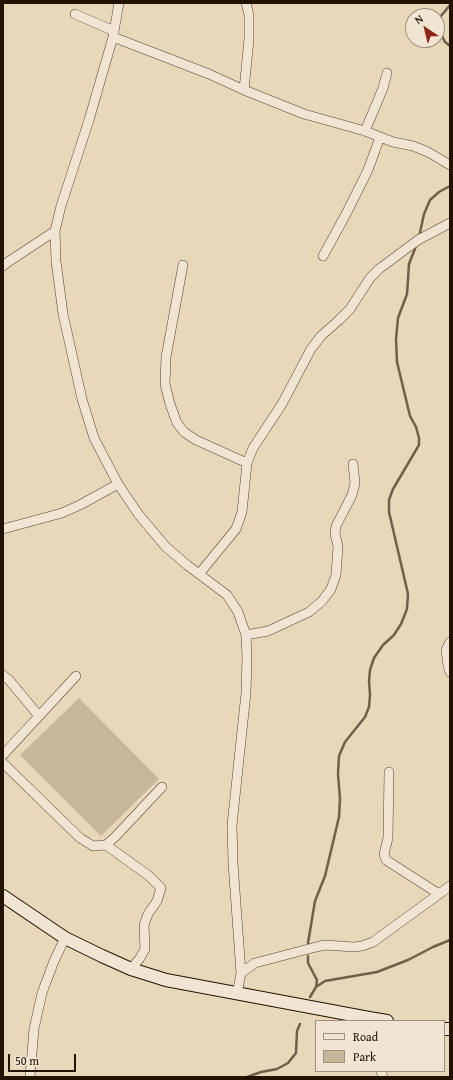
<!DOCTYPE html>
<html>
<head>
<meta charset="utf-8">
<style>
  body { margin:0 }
  #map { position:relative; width:453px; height:1080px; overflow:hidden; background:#e8d7b9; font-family:"Gentium Book Plus",serif }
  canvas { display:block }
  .frame { position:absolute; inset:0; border:4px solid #241200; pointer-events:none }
  .legend { position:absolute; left:315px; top:1020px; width:130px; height:52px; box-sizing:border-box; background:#f0e5d2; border:1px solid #9e917e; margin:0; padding:5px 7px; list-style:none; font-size:12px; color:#241200 }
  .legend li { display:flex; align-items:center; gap:8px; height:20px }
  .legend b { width:20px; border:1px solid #9e917e }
  .north { position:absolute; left:405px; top:8px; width:40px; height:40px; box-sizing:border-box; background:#f0e5d2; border:1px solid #9e917e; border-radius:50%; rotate:325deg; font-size:11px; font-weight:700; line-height:16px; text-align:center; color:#241200 }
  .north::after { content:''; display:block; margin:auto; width:14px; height:18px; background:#8f2418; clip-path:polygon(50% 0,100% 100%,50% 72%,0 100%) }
  .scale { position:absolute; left:8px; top:1054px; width:68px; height:18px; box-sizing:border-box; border:2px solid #241200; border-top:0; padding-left:5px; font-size:12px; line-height:14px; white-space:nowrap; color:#241200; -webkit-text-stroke:3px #f0e5d2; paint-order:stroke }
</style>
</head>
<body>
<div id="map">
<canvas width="453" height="1080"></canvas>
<div class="frame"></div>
<ul class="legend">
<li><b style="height:5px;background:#f0e5d2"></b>Road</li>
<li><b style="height:11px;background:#c7b69a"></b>Park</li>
</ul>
<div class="north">N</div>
<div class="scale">50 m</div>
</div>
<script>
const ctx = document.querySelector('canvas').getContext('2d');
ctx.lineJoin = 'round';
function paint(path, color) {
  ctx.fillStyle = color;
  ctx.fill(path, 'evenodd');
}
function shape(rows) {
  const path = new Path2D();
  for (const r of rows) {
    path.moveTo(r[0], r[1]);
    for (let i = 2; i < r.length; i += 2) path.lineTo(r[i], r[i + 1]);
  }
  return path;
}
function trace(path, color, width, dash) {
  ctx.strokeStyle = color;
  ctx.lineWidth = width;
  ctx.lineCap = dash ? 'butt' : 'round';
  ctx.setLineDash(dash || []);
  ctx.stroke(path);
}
paint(shape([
  [79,698,159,779,101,836,20,755]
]), '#c7b69a');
trace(shape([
  [450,5,441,16,439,30,445,42,450,46],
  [419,237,424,214,430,200,439,192,450,186],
  [308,943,315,901,325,876,339,817,340,799,338,774,339,756,345,742,365,717,369,707,370,695,369,681,370,670,374,658,383,645,394,635,401,624,407,609,408,594,389,512,389,500,393,489,419,445,419,438,416,427,410,416,397,362,396,339,398,318,407,294,409,264,416,246],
  [308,956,308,963,317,980,316,987],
  [310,997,316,987,325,981,377,972,408,960,433,947,450,940],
  [247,1077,261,1072,277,1069,288,1063,296,1053,297,1031,300,1024]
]), '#716049', 2.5);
const street = shape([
  [119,3,113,37,89,120,61,206,55,231,56,261,63,314,82,399,94,438,118,484,139,515,166,547,187,565,227,595,238,612,246,635,247,657,246,693,232,825,233,863,241,973],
  [75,14,114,31],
  [113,37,209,74,244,90,304,114,365,131,393,142,413,146,428,152,450,165],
  [244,90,249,39,249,15,246,3],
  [365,131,383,88,387,73],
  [323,256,346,214,368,170,380,137],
  [183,265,166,357,165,384,170,404,177,423,184,432,196,440,247,463],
  [3,266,8,262,55,231],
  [3,529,62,513,80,505,118,484],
  [199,574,236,529,242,512,247,463,253,448,282,404,311,349,321,336,339,320,350,309,370,278,379,269,418,240,450,223],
  [246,635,268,631,309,612,322,601,331,589,336,575,338,546,335,534,336,526,352,495,355,483,353,464],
  [450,642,446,650,448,666,450,672],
  [3,675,9,680,39,716],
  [3,755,76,676],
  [3,763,80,838,93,846,106,845,115,837,162,787],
  [389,772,388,838,384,854,386,860,439,894],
  [106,845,149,876,161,888,157,901,148,914,144,925,145,949,140,958,131,969],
  [237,994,241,973,255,963,316,947,325,945,354,947,362,946,373,942,450,886],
  [381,1071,383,1077],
  [30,1077,34,1029,42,993,54,961,65,938]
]);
const secondary = shape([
  [3,896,65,938,102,956,131,969,166,980,369,1018,387,1021],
  [444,1029,450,1029]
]);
trace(street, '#55432e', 10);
trace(secondary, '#241200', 14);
trace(street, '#f0e5d2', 9);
trace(secondary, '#f0e5d2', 12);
</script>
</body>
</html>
